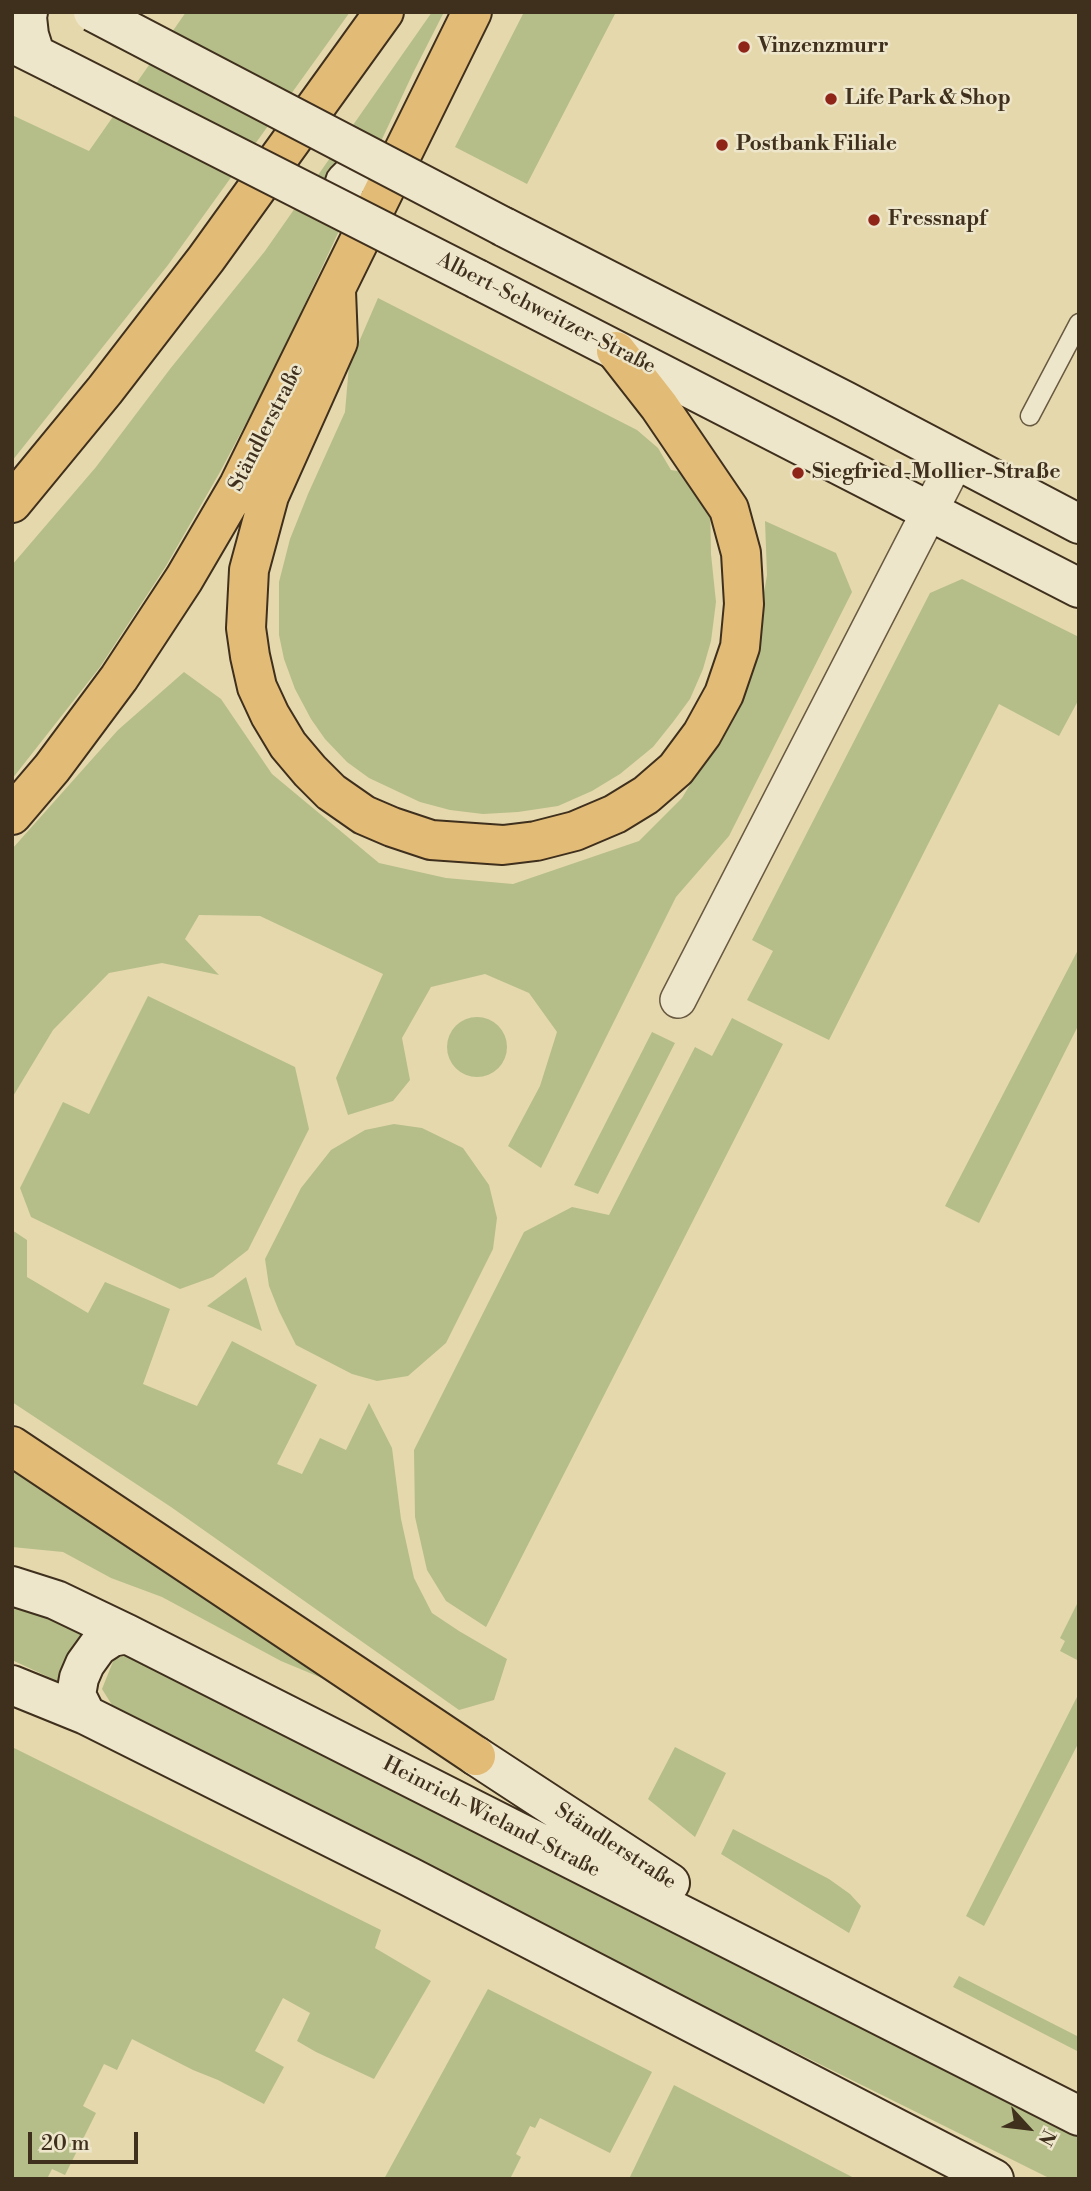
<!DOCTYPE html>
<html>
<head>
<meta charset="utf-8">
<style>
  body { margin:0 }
  #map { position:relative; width:1091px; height:2191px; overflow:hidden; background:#e5d8ad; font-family:"Libre Bodoni",serif }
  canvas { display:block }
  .frame { position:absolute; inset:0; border:14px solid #3f2f1d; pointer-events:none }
  .north { position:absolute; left:993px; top:2093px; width:70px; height:70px; -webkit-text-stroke:5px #eee6ca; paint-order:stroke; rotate:117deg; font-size:19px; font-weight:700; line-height:28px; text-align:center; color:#3f2f1d }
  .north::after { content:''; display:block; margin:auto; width:24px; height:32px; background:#3f2f1d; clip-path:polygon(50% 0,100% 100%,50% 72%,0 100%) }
  .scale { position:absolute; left:28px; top:2132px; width:110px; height:32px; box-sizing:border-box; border:4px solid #3f2f1d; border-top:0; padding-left:9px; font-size:21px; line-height:24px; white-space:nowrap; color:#3f2f1d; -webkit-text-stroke:5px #eee6ca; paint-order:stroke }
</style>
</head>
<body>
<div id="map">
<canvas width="1091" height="2191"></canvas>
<div class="frame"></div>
<div class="north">N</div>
<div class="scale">20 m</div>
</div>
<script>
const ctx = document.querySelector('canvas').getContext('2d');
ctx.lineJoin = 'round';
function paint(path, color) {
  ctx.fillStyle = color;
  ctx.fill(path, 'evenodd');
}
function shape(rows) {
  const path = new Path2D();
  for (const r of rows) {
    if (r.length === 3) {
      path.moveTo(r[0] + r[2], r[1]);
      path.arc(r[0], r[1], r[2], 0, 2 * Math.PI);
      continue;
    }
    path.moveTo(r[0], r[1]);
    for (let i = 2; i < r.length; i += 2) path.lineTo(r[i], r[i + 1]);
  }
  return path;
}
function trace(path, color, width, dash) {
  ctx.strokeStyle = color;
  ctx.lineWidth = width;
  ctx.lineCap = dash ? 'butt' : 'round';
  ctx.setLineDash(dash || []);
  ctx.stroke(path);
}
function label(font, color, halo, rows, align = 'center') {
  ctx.font = font + ' "Libre Bodoni",serif';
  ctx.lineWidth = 5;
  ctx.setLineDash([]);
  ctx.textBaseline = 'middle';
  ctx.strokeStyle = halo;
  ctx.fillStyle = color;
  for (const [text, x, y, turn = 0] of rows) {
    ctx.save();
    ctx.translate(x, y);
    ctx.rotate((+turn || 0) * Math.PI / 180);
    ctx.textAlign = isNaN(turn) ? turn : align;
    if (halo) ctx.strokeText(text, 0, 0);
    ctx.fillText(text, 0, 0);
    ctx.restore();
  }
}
paint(shape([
  [186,12,350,12,168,265,12,461,12,115,89,151],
  [432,12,444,12,413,73,272,374,220,472,166,566,100,667,12,779,12,565,96,467,170,369,265,251],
  [524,12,616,12,527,184,455,147],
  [378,298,637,430,658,448,671,470,695,474,710,500,711,554,716,602,711,641,703,669,690,699,673,722,653,747,620,774,592,791,558,806,518,812,483,814,450,810,420,802,369,778,347,762,325,739,311,719,295,689,284,659,279,635,279,582,290,539,308,494,345,412,349,365],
  [765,521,836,553,852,592,729,836,676,897,541,1168,508,1146,540,1086,557,1032,529,993,485,974,431,987,402,1038,410,1080,393,1101,348,1115,336,1078,383,974,260,916,199,915,185,939,219,975,162,963,109,973,53,1030,12,1098,12,849,118,730,184,672,221,699,272,774,379,863,446,878,513,884,639,841,682,798,721,732,751,669,767,575],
  [962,579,1079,637,1079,699,1059,736,999,704,829,1040,747,1000,773,951,752,940,930,593],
  [1079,948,1079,1024,979,1223,945,1206],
  [148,996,295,1067,309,1129,248,1250,213,1277,180,1289,31,1217,20,1188,63,1102,89,1114],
  [477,1047,30],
  [732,1018,783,1044,486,1627,446,1601,427,1570,415,1517,414,1450,524,1232,572,1207,609,1215,695,1047,712,1056],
  [652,1032,675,1043,598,1194,574,1185],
  [394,1124,422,1128,463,1148,489,1185,497,1218,493,1249,446,1343,408,1376,377,1381,352,1374,296,1345,279,1311,269,1286,265,1259,301,1188,331,1150,365,1130],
  [12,1230,27,1240,27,1277,88,1313,105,1282,170,1309,143,1384,197,1406,232,1341,317,1385,277,1464,302,1474,320,1438,346,1450,369,1403,392,1448,401,1519,414,1578,432,1613,459,1631,507,1659,494,1700,459,1710,171,1507,12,1402],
  [246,1277,262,1331,207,1306],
  [12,1461,353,1691,281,1661,162,1597,111,1578,63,1552,12,1547],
  [12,1599,86,1632,59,1682,12,1660],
  [1079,1600,1079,1661,1060,1651,1065,1641,1060,1638],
  [134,1653,1079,2133,1079,2179,1051,2179,435,1873,112,1705,102,1689,114,1659],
  [1079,1693,1079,1742,984,1926,966,1916],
  [12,1747,381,1930,375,1948,431,1981,374,2079,316,2052,297,2041,310,2013,283,1998,255,2051,284,2067,264,2104,218,2080,193,2070,132,2039,117,2070,104,2064,83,2106,96,2113,65,2175,52,2169,47,2179,12,2179],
  [675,1747,726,1773,695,1837,648,1799],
  [733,1829,829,1879,850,1894,861,1906,849,1933,721,1854],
  [959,1976,1079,2037,1079,2052,953,1987],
  [488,1989,652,2072,610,2153,540,2118,535,2128,530,2126,516,2154,521,2157,510,2179,505,2177,503,2179,384,2179],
  [674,2085,856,2179,629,2179]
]), '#b5be89');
const service = shape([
  [1030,416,1079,323]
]);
const minor = shape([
  [678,1000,956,460]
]);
const secondary = shape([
  [28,12,27,17,29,35,35,54],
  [12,43,62,68],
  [347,212,341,199,345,182,355,172,379,162],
  [504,227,845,401,1079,524],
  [477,279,1079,588],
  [12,1586,56,1600,127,1634,1079,2116],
  [12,1685,86,1715,410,1877,994,2179],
  [86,1715,76,1695,79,1678,85,1664,98,1646,112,1637,127,1634],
  [476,1756,670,1883]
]);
const trunk = shape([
  [336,291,338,342,269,496,249,570,246,628,250,656,257,687,270,715,288,745,310,771,331,792,364,815,392,827,431,840,503,845,536,841,575,831,615,814,646,795,676,769,702,734,724,694,740,647,744,604,741,553,729,509,659,406,616,351],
  [12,503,105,390,206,259,384,12],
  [12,815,52,768,119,678,184,579,239,485,472,12],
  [12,1446,476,1756]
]);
trace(service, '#685941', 21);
trace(minor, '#685941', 38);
trace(secondary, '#3f2f1d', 42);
trace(trunk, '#3f2f1d', 42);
trace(service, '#eee6ca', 18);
trace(minor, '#eee6ca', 35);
trace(secondary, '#eee6ca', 38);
trace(trunk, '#e2bc76', 38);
const secondaryBridge = shape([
  [93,12,504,227],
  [62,68,477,279]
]);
trace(secondaryBridge, '#3f2f1d', 42, []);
trace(secondaryBridge, '#eee6ca', 38);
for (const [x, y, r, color] of [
  [744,47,7,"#8f2418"],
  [831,99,7,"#8f2418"],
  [722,145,7,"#8f2418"],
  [874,220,7,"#8f2418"],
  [798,473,7,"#8f2418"]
]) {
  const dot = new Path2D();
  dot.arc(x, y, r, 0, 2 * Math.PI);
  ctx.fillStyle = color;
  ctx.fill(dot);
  trace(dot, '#eee6ca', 2.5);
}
label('bold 21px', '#3f2f1d', '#eee6ca', [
  ["Vinzenzmurr",758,47],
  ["Life Park & Shop",845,99],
  ["Postbank Filiale",736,145],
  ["Fressnapf",888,220],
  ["Siegfried-Mollier-Straße",812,473]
], 'left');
label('21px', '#3f2f1d', '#eee6ca', [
  ["Albert-Schweitzer-Straße",546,314,27],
  ["Ständlerstraße",267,428,-63],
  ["Heinrich-Wieland-Straße",491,1818,27],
  ["Ständlerstraße",615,1847,33]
]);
</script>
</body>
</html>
